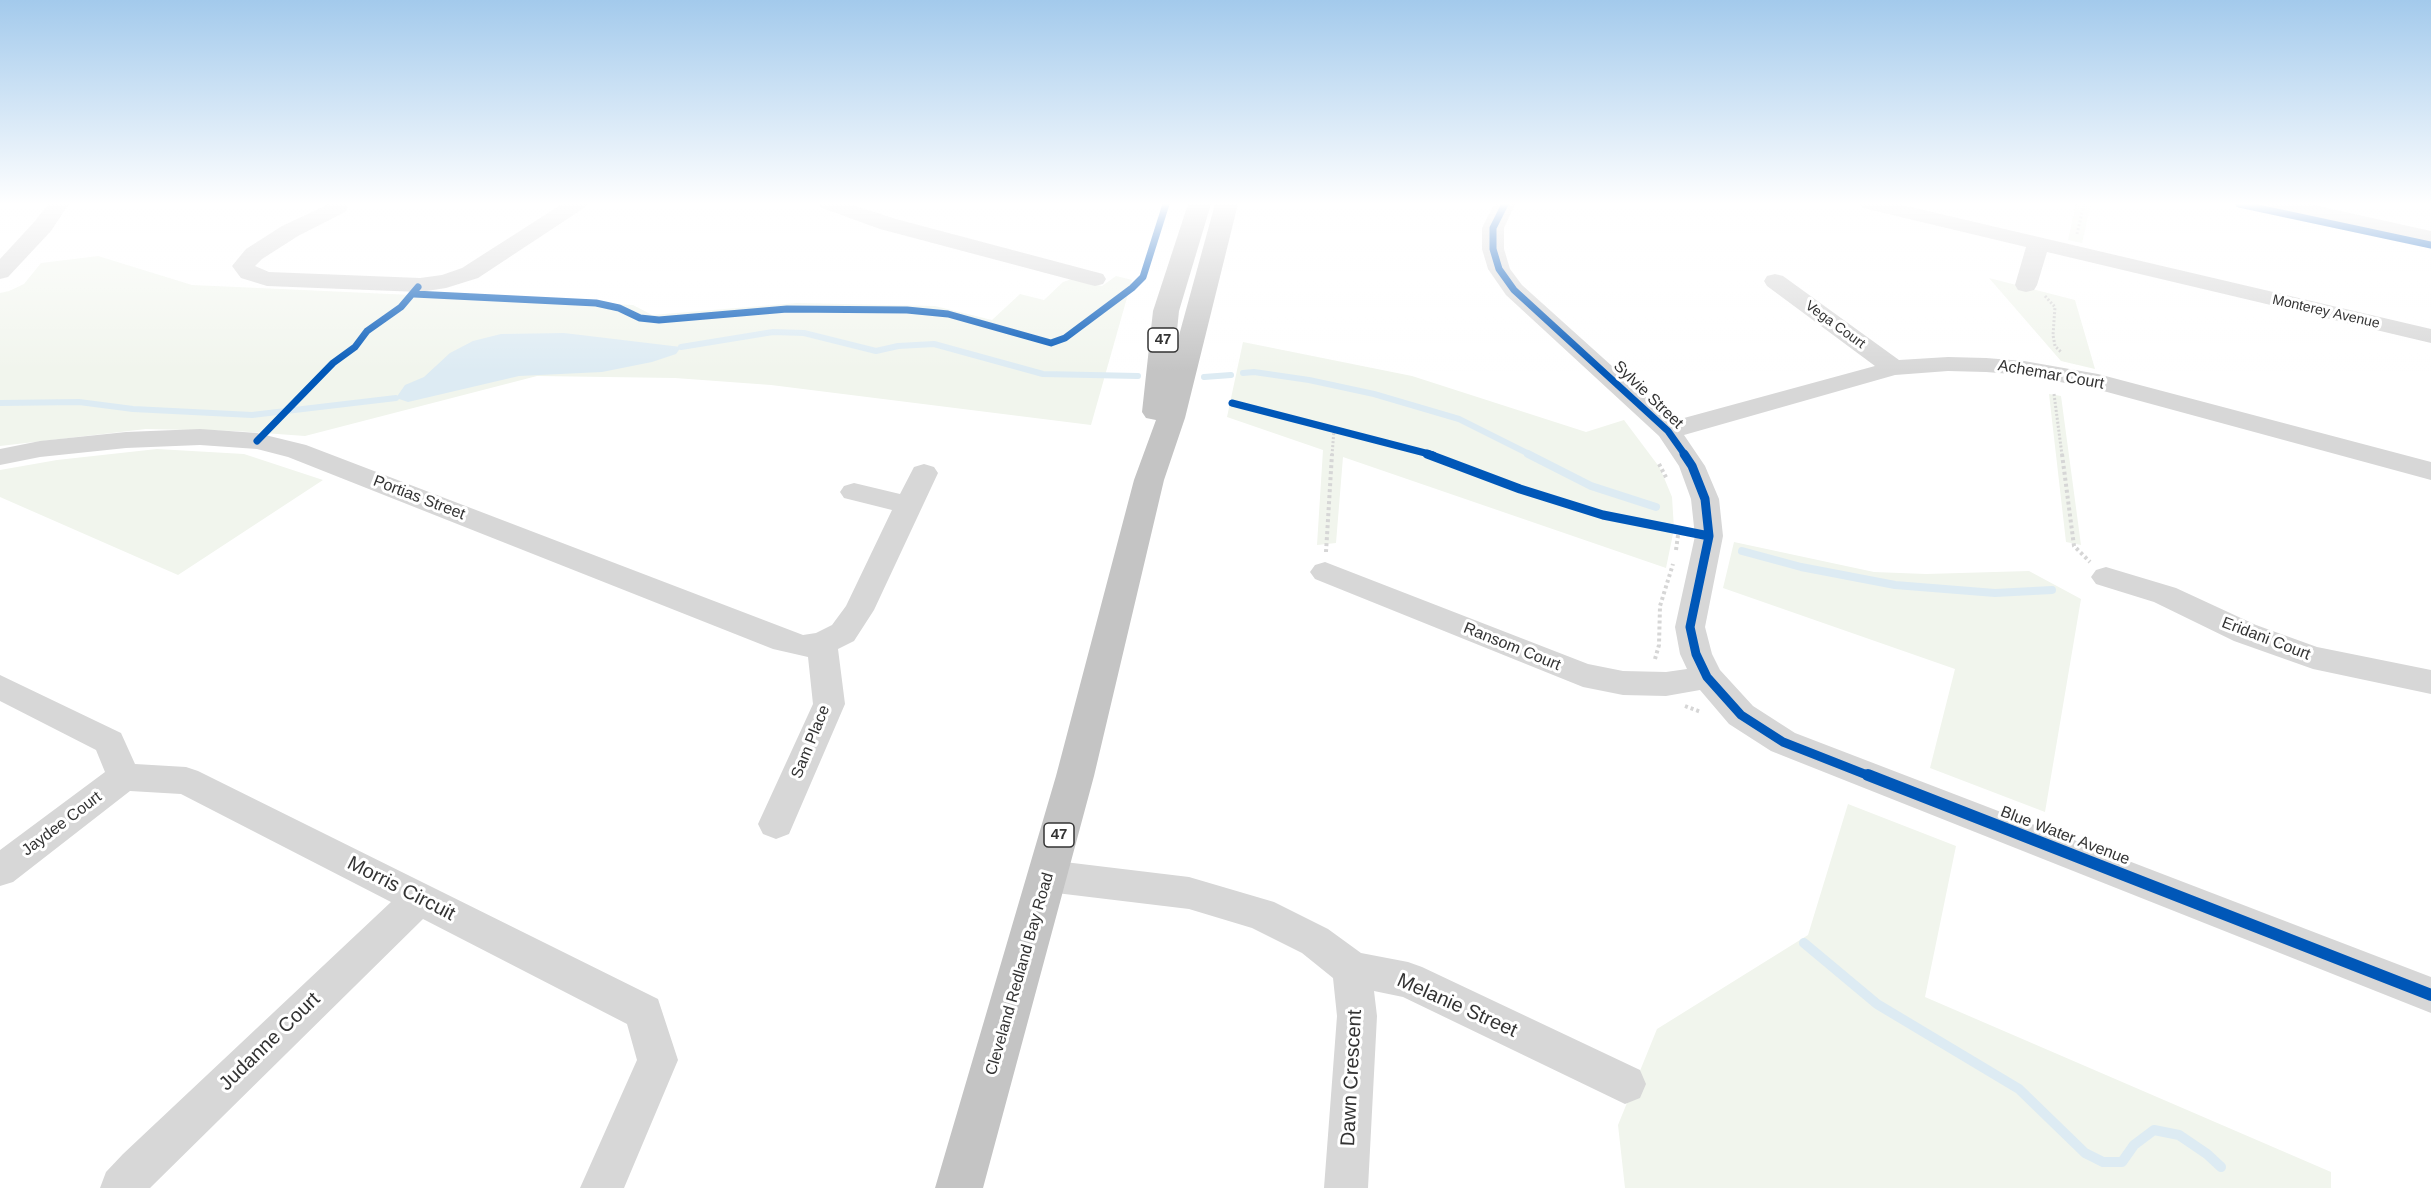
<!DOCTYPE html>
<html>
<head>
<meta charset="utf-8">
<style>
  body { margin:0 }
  canvas { display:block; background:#fff }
</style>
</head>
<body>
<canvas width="2431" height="1188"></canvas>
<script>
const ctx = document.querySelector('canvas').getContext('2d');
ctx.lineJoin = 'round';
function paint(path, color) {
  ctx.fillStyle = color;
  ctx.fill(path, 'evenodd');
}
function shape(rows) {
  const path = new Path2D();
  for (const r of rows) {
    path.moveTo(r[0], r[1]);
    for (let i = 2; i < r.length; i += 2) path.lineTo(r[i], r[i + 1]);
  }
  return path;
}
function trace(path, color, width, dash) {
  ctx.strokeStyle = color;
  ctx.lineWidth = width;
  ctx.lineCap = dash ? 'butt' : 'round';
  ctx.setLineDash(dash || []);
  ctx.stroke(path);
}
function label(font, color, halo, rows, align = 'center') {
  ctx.font = font + ' Arial,sans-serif';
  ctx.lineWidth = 6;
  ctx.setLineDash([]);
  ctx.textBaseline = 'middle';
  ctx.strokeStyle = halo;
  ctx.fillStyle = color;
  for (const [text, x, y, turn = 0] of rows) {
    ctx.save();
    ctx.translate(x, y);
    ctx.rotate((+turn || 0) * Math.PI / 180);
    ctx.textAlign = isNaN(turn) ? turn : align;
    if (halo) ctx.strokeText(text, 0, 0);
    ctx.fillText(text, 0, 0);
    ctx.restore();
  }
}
paint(shape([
  [2076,204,2091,204,2082,243,2068,240],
  [98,256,192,285,633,305,652,315,797,303,935,306,992,320,1020,294,1044,300,1063,282,1072,279,1102,286,1116,276,1132,280,1091,425,771,385,675,378,537,376,305,436,236,431,146,429,0,446,0,293,9,291,24,284,41,263],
  [1989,278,2075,300,2095,369,2061,361],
  [1243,342,1412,376,1586,432,1624,420,1660,468,1672,497,1674,529,1666,568,1343,457,1336,543,1317,545,1323,450,1227,417],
  [2049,394,2061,396,2081,545,2066,542],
  [157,449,244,454,323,480,178,575,0,497,0,470,57,460],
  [1734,542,1874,572,1926,574,2029,571,2081,599,2045,812,1930,768,1955,669,1723,588],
  [1848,804,1956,846,1925,997,2331,1172,2331,1188,1625,1188,1618,1125,1657,1029,1808,935]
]), '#f1f5ed');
paint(shape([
  [564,333,681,347,676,354,652,362,602,372,519,376,408,402,396,398,405,385,424,377,450,353,473,341,501,334]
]), '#ddebf3');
trace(shape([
  [681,347,773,332,804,333,876,351,898,346,934,344,1043,374,1138,376],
  [1243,373,1254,372,1309,380,1374,394,1459,419,1531,455],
  [1204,377,1231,375],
  [0,403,79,402,133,409,252,415,396,398]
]), '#ddebf3', 6);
trace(shape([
  [1528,454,1591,486,1656,507],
  [1742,551,1801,567,1895,585,1995,593,2052,590]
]), '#ddebf3', 8);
trace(shape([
  [1804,943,1877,1004,2019,1089,2085,1153,2103,1162,2122,1162,2134,1145,2154,1130,2179,1135,2207,1154,2221,1167]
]), '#ddebf3', 10);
trace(shape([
  [2239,204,2259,209],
  [2077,234,2084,204],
  [2045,296,2055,307,2053,335,2055,346,2062,353],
  [2054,394,2062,455],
  [1332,455,1334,430]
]), '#d6d6d6', 3, [2, 2]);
trace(shape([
  [2062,454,2074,546,2090,562],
  [1659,464,1667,479],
  [1676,550,1679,528],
  [1326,552,1332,454],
  [1655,659,1659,645,1660,606,1673,564],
  [1685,706,1701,712]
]), '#d6d6d6', 4, [3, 3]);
paint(shape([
  [48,204,69,204,51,231,8,277,0,279,0,259,35,221,48,204],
  [329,204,346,204,348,208,345,212,298,236,262,259,255,266,269,272,420,278,442,275,462,268,562,204,587,204,584,208,478,278,446,288,420,292,267,286,241,278,232,266,246,249,282,226,329,204],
  [819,204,850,204,896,219,1103,274,1106,279,1103,284,1095,286,1087,284,880,229,822,208,819,204],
  [1494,204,1515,204,1504,228,1504,249,1510,269,1522,285,1673,421,1875,366,1767,286,1764,281,1767,276,1775,274,1783,276,1899,360,1948,357,1986,358,2024,361,2098,374,2431,462,2431,480,2096,389,2024,375,1986,372,1948,371,1895,375,1684,435,1705,466,1719,499,1723,536,1705,627,1712,654,1720,670,1753,706,1795,733,2431,977,2431,1013,1771,751,1729,724,1700,690,1666,696,1623,695,1583,687,1315,579,1310,572,1315,565,1325,562,1588,664,1623,671,1666,672,1687,669,1680,654,1675,627,1695,536,1691,499,1679,466,1659,436,1506,295,1488,269,1482,249,1482,228,1494,204],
  [1860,204,1898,204,2431,329,2431,343,2047,252,2037,285,2034,290,2026,292,2018,290,2015,285,2026,247,1863,208,1860,204],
  [2268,204,2309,204,2431,231,2431,243,2278,210,2271,208,2268,204],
  [200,429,257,433,306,445,803,635,816,633,832,625,846,606,892,510,844,498,840,492,844,486,854,483,900,494,914,467,924,464,934,467,938,473,874,610,854,641,838,649,845,704,789,834,776,839,763,834,758,824,813,704,808,657,773,649,288,457,257,449,200,445,126,448,40,457,0,465,0,449,40,441,126,432,200,429],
  [2106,567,2176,588,2256,625,2317,647,2431,670,2431,694,2313,669,2234,641,2154,602,2096,584,2091,577,2096,570,2106,567],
  [0,675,121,733,135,764,186,767,198,771,658,999,678,1060,624,1188,580,1188,637,1060,627,1024,423,919,150,1188,100,1188,106,1172,123,1154,391,902,181,794,130,791,13,882,0,886,0,850,105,772,96,750,0,701,0,675],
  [1048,860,1189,877,1274,902,1328,929,1361,953,1408,962,1422,967,1640,1070,1646,1084,1640,1098,1625,1104,1403,997,1374,991,1377,1016,1368,1188,1324,1188,1337,1016,1333,978,1302,953,1252,928,1189,909,1048,892,1035,887,1030,876,1035,865,1048,860]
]), '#d7d7d7');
paint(shape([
  [1188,204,1211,204,1179,311,1175,350,1215,204,1238,204,1185,418,1164,480,1094,776,983,1188,935,1188,1056,776,1134,480,1156,420,1146,418,1142,412,1153,311,1188,204]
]), '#c4c4c4');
trace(shape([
  [1505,204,1493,228,1493,249,1499,269,1514,290,1668,431,1685,455],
  [2239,204,2431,245],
  [414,294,596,303,619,308,640,318,659,320,787,309,907,310,948,314,1051,343,1065,338,1132,288,1143,277,1166,204],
  [1232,403,1433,455],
  [257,441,333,363,355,347,367,331,401,307,418,287]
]), '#0057b8', 7);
trace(shape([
  [1427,454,1520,489,1603,515,1709,536],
  [1684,454,1692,466,1705,499,1709,536,1690,627,1696,654,1707,677,1741,715,1783,742,1872,777]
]), '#0057b8', 9);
trace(shape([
  [1868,775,2431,995]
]), '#0057b8', 12);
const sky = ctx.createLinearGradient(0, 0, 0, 371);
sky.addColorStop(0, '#a3caec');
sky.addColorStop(0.55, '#fff');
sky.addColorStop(1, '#ffffff00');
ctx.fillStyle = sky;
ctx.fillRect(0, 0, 2431, 371);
label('14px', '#333', '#fff', [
  ["Monterey Avenue",2326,312,13],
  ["Vega Court",1835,325,36]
]);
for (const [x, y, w] of [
  [1163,340,30],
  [1059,835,30]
]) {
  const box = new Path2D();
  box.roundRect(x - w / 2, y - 12, w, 24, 4.5);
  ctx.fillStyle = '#fff';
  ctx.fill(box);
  trace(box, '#333', 1.5);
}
label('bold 15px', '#333', null, [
  ["47",1163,340],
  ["47",1059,835]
]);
label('16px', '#333', '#fff', [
  ["Achemar Court",2051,375,10],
  ["Sylvie Street",1648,395,44],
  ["Portias Street",419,498,21],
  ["Eridani Court",2266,639,21],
  ["Ransom Court",1512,647,22],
  ["Sam Place",811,742,-68],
  ["Jaydee Court",62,824,-37],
  ["Blue Water Avenue",2065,836,21],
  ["Cleveland Redland Bay Road",1020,974,-74]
]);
label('20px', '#333', '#fff', [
  ["Morris Circuit",401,889,27],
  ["Melanie Street",1457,1006,24],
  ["Judanne Court",270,1042,-44],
  ["Dawn Crescent",1352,1078,-87]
]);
</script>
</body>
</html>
